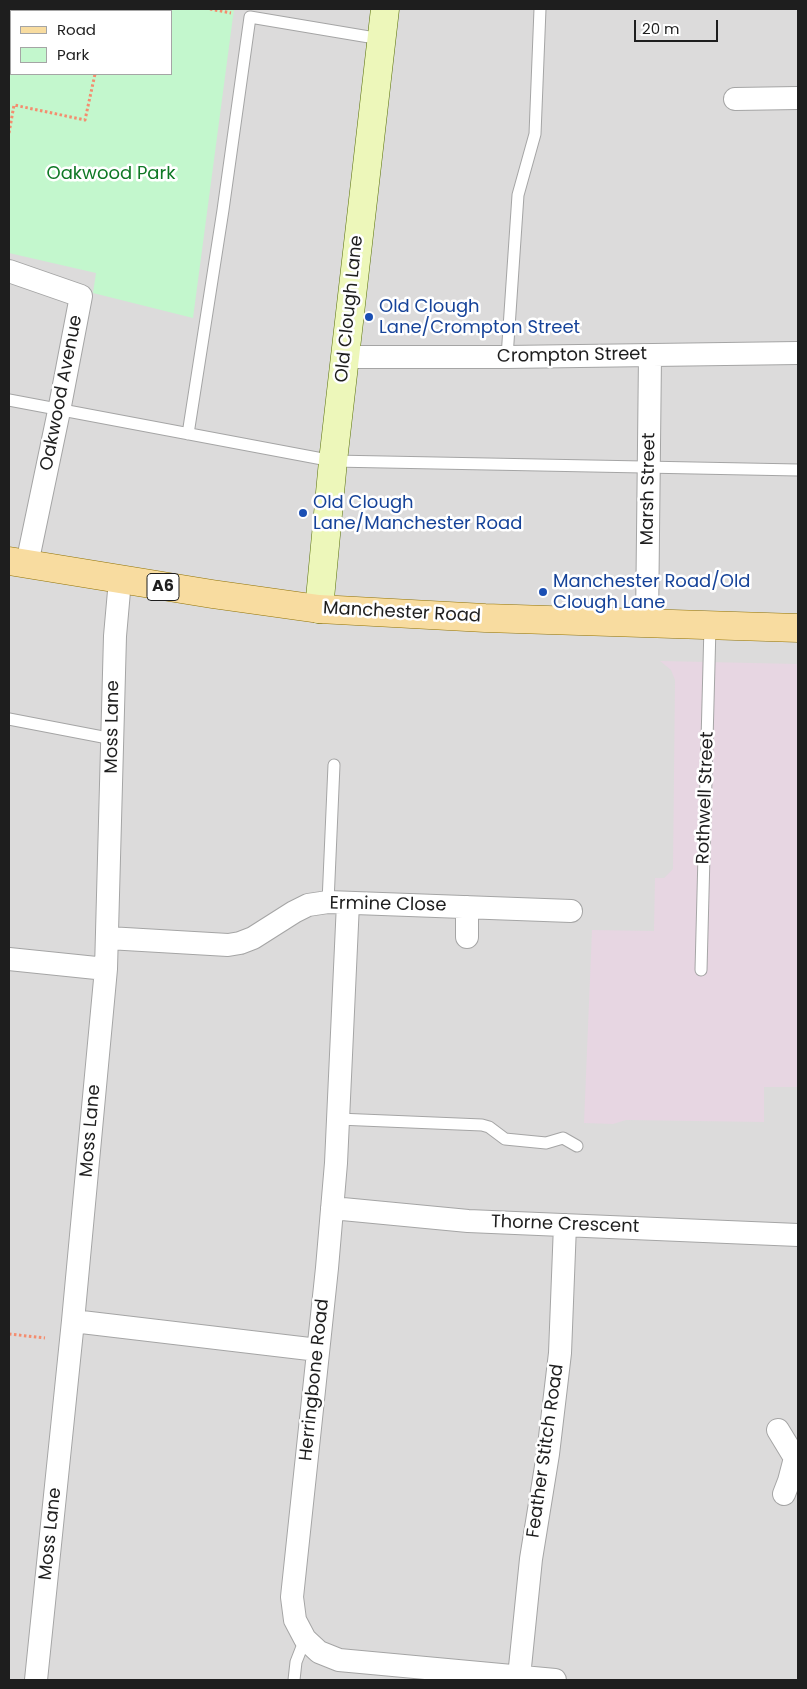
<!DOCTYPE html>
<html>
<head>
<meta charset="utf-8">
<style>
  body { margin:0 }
  #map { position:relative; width:807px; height:1689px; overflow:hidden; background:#efece4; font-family:Poppins,sans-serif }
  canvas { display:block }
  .frame { position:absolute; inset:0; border:10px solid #1e1e1e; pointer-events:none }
  .legend { position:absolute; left:10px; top:10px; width:162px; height:65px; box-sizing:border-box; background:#fff; border:1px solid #a5a5a5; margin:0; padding:6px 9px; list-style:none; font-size:15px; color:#1e1e1e }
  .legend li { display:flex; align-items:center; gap:10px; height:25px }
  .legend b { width:25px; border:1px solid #a5a5a5 }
  .scale { position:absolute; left:634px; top:20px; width:84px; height:22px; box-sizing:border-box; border:2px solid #1e1e1e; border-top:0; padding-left:6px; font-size:15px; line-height:18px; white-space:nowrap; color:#1e1e1e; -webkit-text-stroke:4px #fff; paint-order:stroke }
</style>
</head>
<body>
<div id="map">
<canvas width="807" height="1689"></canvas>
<div class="frame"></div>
<ul class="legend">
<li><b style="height:6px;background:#f8dca0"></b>Road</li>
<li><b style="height:14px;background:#c3f7cd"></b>Park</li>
</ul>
<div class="scale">20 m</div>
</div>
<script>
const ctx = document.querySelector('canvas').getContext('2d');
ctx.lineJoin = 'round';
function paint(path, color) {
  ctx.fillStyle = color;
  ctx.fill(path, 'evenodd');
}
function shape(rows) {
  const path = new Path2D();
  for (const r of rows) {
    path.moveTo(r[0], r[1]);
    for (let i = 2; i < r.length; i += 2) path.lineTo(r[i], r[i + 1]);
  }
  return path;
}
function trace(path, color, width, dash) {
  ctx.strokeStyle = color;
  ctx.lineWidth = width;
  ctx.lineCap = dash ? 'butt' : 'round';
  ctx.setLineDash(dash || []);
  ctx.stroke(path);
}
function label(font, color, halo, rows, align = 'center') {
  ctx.font = font + ' Poppins,sans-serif';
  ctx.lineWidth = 5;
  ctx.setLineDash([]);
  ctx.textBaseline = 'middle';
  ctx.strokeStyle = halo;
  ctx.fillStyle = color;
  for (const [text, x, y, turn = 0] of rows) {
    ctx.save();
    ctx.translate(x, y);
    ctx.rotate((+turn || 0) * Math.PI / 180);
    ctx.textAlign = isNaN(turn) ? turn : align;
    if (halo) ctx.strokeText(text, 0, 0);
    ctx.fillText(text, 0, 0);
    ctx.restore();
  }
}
paint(shape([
  [9,9,798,9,798,1680,9,1680],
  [11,11,171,11,171,74,11,74]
]), '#dcdbdb');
paint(shape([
  [660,661,798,664,798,1087,764,1087,764,1122,626,1120,613,1124,584,1123,592,930,654,931,655,878,664,878,673,869,675,680,671,670]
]), '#e7d6e2');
paint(shape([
  [9,9,234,9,193,318,93,293,96,273,9,253],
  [11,11,171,11,171,74,11,74]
]), '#c3f7cd');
const lane = shape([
  [507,357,518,195,535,134,540,9],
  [9,400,333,461,798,470],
  [188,434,223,210,250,17,381,39],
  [9,719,113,739],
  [328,902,334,765],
  [701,970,710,626],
  [338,1119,482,1125,489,1127,505,1139,546,1143,563,1138,577,1146],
  [294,1680,296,1662,305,1639]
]);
const street = shape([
  [735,99,798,98],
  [9,271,81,296,59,411,27,564],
  [345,357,507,357,798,353],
  [647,623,650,356],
  [348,903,336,1163,327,1268,292,1597,295,1620,305,1639,319,1652,339,1660,555,1680],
  [467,937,467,907],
  [108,938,228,945,240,943,253,938,294,912,308,905,328,902,571,911],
  [9,959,106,969],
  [332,1208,468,1221,798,1235],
  [73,1321,318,1350],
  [778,1430,795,1458,789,1481,784,1494],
  [519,1677,531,1559,548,1454,560,1353,565,1225],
  [36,1680,73,1321,106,969,115,636,120,580]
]);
const secondary = shape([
  [319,609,333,461,385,9]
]);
const primary = shape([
  [9,561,212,594,319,609,485,618,798,628]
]);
trace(lane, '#a5a5a5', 13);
trace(street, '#a5a5a5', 24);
trace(secondary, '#597109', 29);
trace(primary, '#927406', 29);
trace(shape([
  [210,9,231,13],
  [108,11,108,9],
  [9,133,14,105,85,120,95,74],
  [9,1334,45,1338]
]), '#f48d6f', 3, [2.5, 2.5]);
trace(lane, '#fff', 11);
trace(street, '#fff', 22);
trace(secondary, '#edf7ba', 28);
trace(primary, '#f8dca0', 28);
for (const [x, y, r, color] of [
  [369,317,5,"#1a4fb4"],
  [303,513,5,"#1a4fb4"],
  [543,592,5,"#1a4fb4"]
]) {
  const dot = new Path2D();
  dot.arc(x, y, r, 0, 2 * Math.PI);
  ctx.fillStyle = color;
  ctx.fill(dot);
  trace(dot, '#fff', 2);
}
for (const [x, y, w] of [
  [163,587,32]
]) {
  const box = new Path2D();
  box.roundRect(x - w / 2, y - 13.5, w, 27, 4);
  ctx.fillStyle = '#fff';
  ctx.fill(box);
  trace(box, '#1e1e1e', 1);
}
label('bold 16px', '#1e1e1e', null, [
  ["A6",163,587]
]);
label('18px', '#0f7825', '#fff', [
  ["Oakwood Park",111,174]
]);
label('18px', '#164399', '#fff', [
  ["Old Clough",379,307],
  ["Lane/Crompton Street",379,328],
  ["Old Clough",313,503],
  ["Lane/Manchester Road",313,524],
  ["Manchester Road/Old",553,582],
  ["Clough Lane",553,603]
], 'left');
label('18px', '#1e1e1e', '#fff', [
  ["Old Clough Lane",350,309,-84],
  ["Crompton Street",572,356,-1],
  ["Oakwood Avenue",62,393,-79],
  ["Marsh Street",649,489,-89],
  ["Manchester Road",402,613,3],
  ["Moss Lane",113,727,-89],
  ["Rothwell Street",706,798,-88],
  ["Ermine Close",388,905,1],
  ["Moss Lane",91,1131,-85],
  ["Thorne Crescent",565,1225,2],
  ["Herringbone Road",315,1380,-84],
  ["Feather Stitch Road",546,1451,-82],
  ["Moss Lane",51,1534,-84]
]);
</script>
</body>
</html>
